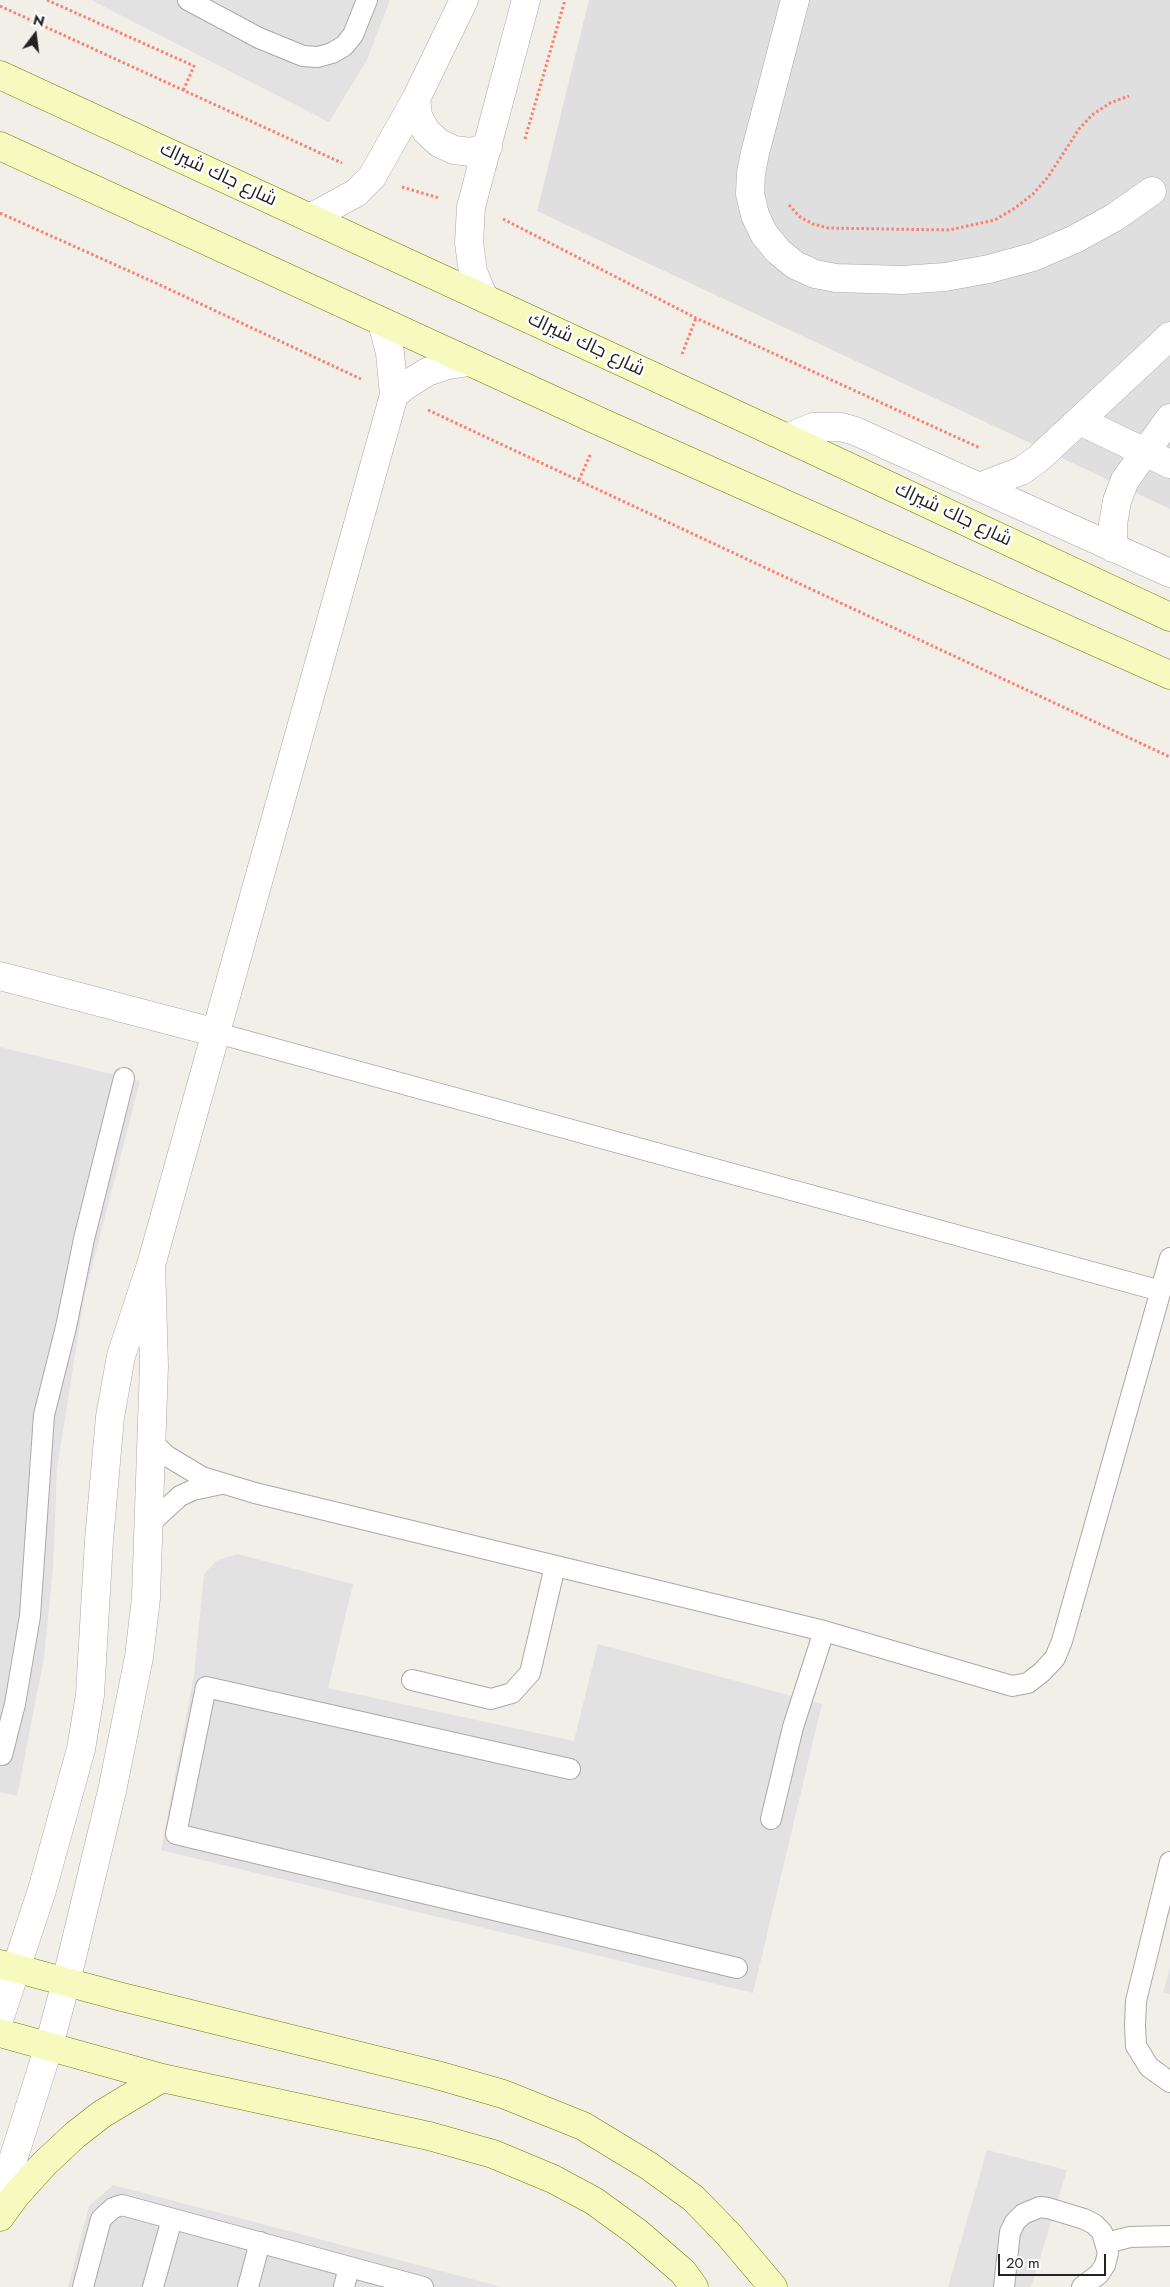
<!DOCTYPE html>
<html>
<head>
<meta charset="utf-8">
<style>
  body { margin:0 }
  #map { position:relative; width:1170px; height:2287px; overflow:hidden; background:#f2efe9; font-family:Jost,sans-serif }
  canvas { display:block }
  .north { position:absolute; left:10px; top:10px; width:50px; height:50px; -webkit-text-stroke:4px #fff; paint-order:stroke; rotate:15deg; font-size:14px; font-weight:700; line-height:20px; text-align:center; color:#222 }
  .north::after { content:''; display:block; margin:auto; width:18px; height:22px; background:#222; clip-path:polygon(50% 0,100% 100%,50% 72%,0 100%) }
  .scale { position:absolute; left:998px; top:2254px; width:108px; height:22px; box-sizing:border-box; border:2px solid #222; border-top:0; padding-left:6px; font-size:15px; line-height:18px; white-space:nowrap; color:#222; -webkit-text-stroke:4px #fff; paint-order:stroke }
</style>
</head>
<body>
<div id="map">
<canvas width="1170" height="2287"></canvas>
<div class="north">N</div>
<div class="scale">20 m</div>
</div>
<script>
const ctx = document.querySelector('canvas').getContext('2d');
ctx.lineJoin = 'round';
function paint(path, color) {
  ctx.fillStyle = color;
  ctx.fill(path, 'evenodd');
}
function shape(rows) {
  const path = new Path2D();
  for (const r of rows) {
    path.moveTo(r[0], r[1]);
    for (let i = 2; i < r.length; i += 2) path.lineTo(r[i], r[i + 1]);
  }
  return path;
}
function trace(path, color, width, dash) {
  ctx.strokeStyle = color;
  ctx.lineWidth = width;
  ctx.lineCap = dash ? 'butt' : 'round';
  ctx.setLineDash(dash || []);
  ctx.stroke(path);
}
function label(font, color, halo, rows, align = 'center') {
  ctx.font = font + ' Jost,Cairo,sans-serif';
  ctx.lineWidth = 5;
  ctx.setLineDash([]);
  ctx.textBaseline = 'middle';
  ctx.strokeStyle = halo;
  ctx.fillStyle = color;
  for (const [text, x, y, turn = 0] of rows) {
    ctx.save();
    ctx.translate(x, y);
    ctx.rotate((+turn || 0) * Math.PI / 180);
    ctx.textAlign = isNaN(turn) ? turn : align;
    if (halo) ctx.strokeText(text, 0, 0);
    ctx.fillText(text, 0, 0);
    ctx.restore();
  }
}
paint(shape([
  [589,0,1170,0,1170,509,537,211]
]), '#e0dfdf');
paint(shape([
  [91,0,390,0,367,60,329,122],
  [0,1047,140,1081,84,1298,57,1469,53,1568,44,1658,17,1796,0,1792],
  [237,1554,353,1584,328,1688,574,1741,598,1644,822,1704,753,1993,161,1850,194,1675,204,1574,216,1561],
  [1170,1967,1170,1994,1163,1993],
  [987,2150,1067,2170,1031,2287,948,2287],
  [113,2185,502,2287,68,2287,89,2206]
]), '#e2e2e2');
const lane = shape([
  [188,0,259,38,303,56,318,57,332,53,344,46,353,35,367,0],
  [217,1033,1161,1291],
  [152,1442,167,1456,202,1477,255,1493,824,1631,1012,1686,1028,1683,1042,1672,1055,1658,1062,1641,1170,1258],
  [147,1531,156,1518,180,1496,193,1490,221,1484],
  [412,1680,491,1699,512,1693,530,1673,555,1566],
  [2,1755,15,1704,30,1616,44,1415,66,1327,84,1239,124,1078],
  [570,1769,206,1687,176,1834,737,1968],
  [771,1819,793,1727,824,1631],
  [1170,1862,1136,2001,1135,2025,1136,2046,1149,2067,1170,2082],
  [1106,2243,1130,2237,1170,2236],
  [83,2287,101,2219,113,2208,122,2205,423,2287],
  [153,2287,172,2219],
  [248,2287,260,2242],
  [344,2287,349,2267],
  [1004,2287,1010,2232,1015,2222,1023,2214,1040,2207,1048,2208,1084,2219,1094,2224,1102,2232,1108,2253,1105,2265,1099,2274,1082,2287]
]);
const street = shape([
  [795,0,755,153,751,173,750,194,755,215,764,234,778,251,795,265,815,274,836,278,902,280,945,277,989,269,1033,257,1075,239,1115,217,1152,191],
  [416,99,418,116,426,131,439,143,454,150,471,152,488,147],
  [310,218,356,193,372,177,416,99,464,0],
  [484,298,473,272,469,243,471,207,526,0],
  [394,395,405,386,427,372,448,365,470,362],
  [1080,421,1170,464],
  [787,438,813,427,841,427,855,431,1170,573],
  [979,487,1021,471,1038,459,1170,336],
  [1113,548,1113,524,1117,501,1125,480,1170,418],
  [0,976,217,1033],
  [151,1265,394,395,390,353,382,322],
  [0,2017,42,1890,81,1749,90,1695,99,1540,110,1417,121,1356,151,1265,154,1366,151,1450,146,1598,139,1657,112,1791,66,1982,49,2046,0,2201]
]);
const secondary = shape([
  [0,75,787,438,1170,617],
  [0,146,603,423,1170,675],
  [0,1964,118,1996,437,2075,503,2094,583,2126,649,2166,693,2198,729,2235,773,2287],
  [0,2033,162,2078,429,2136,493,2154,553,2179,594,2201,638,2233,683,2272,694,2287],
  [0,2217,16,2195,44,2164,75,2135,102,2114,162,2078]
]);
trace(lane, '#a9a9a9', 22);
trace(street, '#a9a9a9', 29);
trace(secondary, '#707d05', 29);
trace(shape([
  [47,0,194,66,183,91],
  [0,6,342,163],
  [525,139,565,0],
  [402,187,439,198],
  [789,205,800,217,813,224,828,228,949,230,995,220,1015,208,1033,194,1048,177,1079,129,1092,115,1110,103,1129,96],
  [0,213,158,284,361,379],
  [503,219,696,318,980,448],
  [682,354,696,318],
  [428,410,1170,757],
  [579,480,591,453]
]), '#fa8072', 3, [2.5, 2.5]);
trace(lane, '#fff', 20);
trace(street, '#fff', 28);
trace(secondary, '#f7fabf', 28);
label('19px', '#222', '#fff', [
  ["شارع جاك شيراك",218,175,25],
  ["شارع جاك شيراك",586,345,25],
  ["شارع جاك شيراك",953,515,25]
]);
</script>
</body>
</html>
